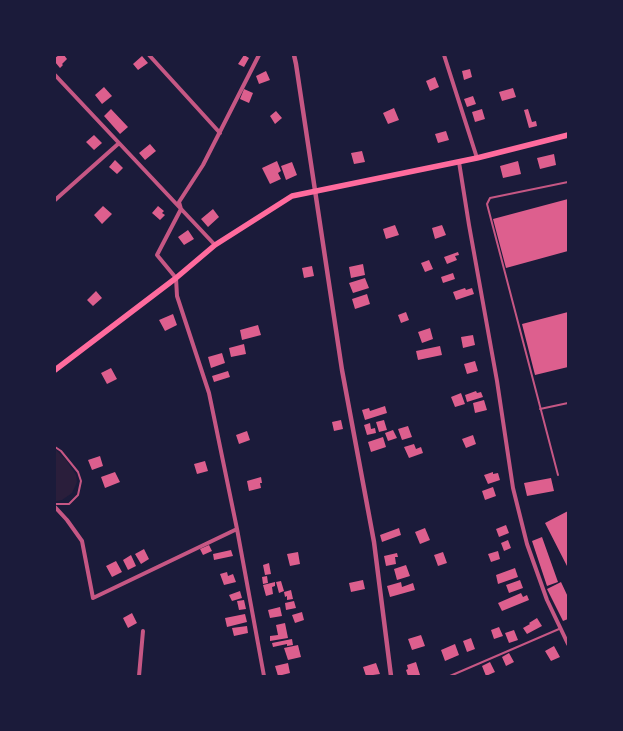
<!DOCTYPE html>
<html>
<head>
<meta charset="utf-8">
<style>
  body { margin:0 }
  #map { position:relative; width:623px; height:731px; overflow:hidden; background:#1b1b3a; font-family:Roboto,sans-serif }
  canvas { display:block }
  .frame { position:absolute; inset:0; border:56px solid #1b1b3a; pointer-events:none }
</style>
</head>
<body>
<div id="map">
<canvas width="623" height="731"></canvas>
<div class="frame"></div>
</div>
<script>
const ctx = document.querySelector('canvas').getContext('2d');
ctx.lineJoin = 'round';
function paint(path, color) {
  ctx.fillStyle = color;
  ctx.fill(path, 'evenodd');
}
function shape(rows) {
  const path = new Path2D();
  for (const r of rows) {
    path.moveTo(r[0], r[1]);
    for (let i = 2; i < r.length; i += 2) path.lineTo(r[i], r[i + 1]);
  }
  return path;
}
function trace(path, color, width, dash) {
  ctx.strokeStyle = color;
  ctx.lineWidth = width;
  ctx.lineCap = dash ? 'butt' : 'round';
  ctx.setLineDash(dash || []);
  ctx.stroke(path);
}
paint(shape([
  [55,449,66,460,76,475,77,482,72,493,62,500,57,501,55,501]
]), '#2a1e3b');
paint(shape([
  [59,55,64,55,67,59,62,64,63,65,60,68,55,62,55,58],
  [244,55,249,58,244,67,238,64],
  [142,56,148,63,138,70,133,64],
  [470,69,472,77,464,80,462,71],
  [266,71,270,80,259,84,256,76],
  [435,77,439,87,430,91,426,81],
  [104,87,112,96,102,104,95,95],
  [513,88,516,97,502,101,499,92],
  [244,89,253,93,249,103,240,99],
  [473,96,476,104,467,107,464,99],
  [394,108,399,120,388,124,383,113],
  [111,109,128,127,120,134,104,116],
  [482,109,485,119,475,122,472,112],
  [528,109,532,122,536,121,537,126,529,128,524,110],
  [276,111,282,118,275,124,270,116],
  [446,131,449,140,438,143,435,134],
  [94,135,102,143,94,150,86,142],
  [150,144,156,151,145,160,139,153],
  [362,151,365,162,354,164,351,153],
  [554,154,556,165,540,169,537,158],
  [115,160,123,168,117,174,109,167],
  [277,161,281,171,278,173,281,179,270,184,262,168],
  [518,161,521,174,503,178,500,166],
  [292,162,297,175,286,180,281,166],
  [568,199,568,251,506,268,493,219],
  [103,206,112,214,102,224,94,215],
  [158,206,164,211,162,213,165,215,160,220,152,213],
  [213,209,219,217,208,227,201,219],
  [395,225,399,235,386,239,383,229],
  [442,225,446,235,435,239,432,228],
  [188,230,194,239,184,245,178,237],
  [458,252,459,255,455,256,457,260,447,264,444,257],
  [429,260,433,269,425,272,421,263],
  [363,264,365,275,351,278,349,267],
  [312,266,314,276,304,278,302,268],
  [453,273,455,279,443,283,441,277],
  [365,278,369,288,353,293,349,283],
  [465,288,466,290,472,288,474,294,456,300,453,292],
  [96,291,102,298,93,306,87,300],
  [367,294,370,304,355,309,352,299],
  [406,312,409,320,401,323,398,315],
  [568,312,568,367,535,375,522,324],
  [173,314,177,325,165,331,159,320],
  [258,325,261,335,242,340,240,330],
  [430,328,433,339,422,343,418,332],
  [473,335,475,345,463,348,461,337],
  [244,344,246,354,231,357,229,348],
  [440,346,442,355,418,360,416,351],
  [222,353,225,363,211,368,208,357],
  [475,361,478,371,467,374,464,364],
  [111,368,117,379,107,384,101,373],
  [228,371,230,377,214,382,212,376],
  [476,391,477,393,481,392,483,397,467,402,465,395],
  [461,393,465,404,455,407,451,397],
  [484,400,487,410,475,413,473,403],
  [385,406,387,413,365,420,362,410,369,408,370,411],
  [341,420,343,429,334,431,332,422],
  [384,420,387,430,379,432,376,422],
  [370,423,371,429,375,428,376,433,367,435,364,425],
  [408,426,412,437,402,440,398,429],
  [393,430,397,438,388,441,385,433],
  [247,431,250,440,239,444,236,435],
  [473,435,476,444,466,448,462,439],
  [383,437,386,447,371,452,368,442],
  [414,444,416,449,421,447,423,453,409,458,404,447],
  [100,456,103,466,92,470,88,460],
  [205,461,208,471,197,474,194,464],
  [115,472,120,482,105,488,101,477],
  [493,472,493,474,498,473,500,480,488,484,484,475],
  [261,477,262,483,260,483,261,488,249,491,247,481],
  [551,478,554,491,527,496,524,483],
  [493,487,496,496,485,500,482,491],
  [568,511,568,568,545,523],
  [506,525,509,533,499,537,496,529],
  [399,528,401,535,382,542,380,535],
  [425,528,430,540,420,544,415,532],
  [542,537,558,582,547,586,532,541],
  [508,540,511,548,504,551,501,543],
  [209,545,212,551,203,555,200,549],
  [144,549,149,559,141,564,135,554],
  [231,550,233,556,214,560,213,554],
  [498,551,500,559,491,562,488,554],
  [298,552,300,564,290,566,287,554],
  [443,552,447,563,438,566,434,555],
  [397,553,398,557,395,557,396,564,386,566,384,556],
  [131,555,136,566,128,570,123,560],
  [116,561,122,572,112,577,106,566],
  [269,563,271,574,265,575,263,565],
  [406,565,410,576,397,580,394,569],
  [515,568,518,577,498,584,496,575],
  [227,572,228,576,233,574,236,582,224,585,220,574],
  [267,576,268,583,263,584,262,577],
  [363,580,365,589,351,592,349,583],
  [520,580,523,588,509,593,506,585],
  [281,581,284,591,279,593,276,582],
  [275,582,275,586,272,587,273,594,266,596,263,585],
  [401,582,402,587,413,583,415,590,390,597,387,586],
  [561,582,568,597,568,619,563,621,547,589],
  [291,590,293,599,287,600,287,596,285,597,284,592],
  [240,591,242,598,232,601,229,595],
  [521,593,523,597,527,595,529,600,502,611,498,603],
  [244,600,246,609,239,610,237,601],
  [294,601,296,608,286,610,285,603],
  [280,607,282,616,270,618,268,610],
  [302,612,304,620,295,623,292,615],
  [132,613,137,623,128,628,123,618],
  [245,614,247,622,227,627,225,618],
  [537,618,542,626,527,634,523,628,530,624,529,623],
  [285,623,288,638,270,641,270,636,278,635,276,625],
  [247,626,248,633,234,636,232,628],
  [499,627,503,636,494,639,491,630],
  [514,630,518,640,509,643,505,633],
  [421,635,425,646,412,650,408,639],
  [471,638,475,649,467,652,463,641],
  [292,639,293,645,287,646,287,644,273,647,272,643],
  [455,644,459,655,445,661,441,650],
  [298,645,301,657,288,660,284,648],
  [554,646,560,657,551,661,545,651],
  [509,653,514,662,506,666,502,657],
  [416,662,420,675,408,676,406,670,408,669,407,665],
  [490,662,495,672,486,676,482,666],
  [288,663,290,673,278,676,275,666],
  [376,663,380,674,366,676,363,667]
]), '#dd5f8e');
trace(shape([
  [540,409,568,403],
  [55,447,61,451,78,472,81,481,78,495,69,504,55,504],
  [558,475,487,204,490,198,568,182],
  [450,676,559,629]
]), '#c65784', 2);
trace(shape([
  [149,55,220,133],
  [259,55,203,165,179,202,181,209,157,255,176,278,177,296,209,393,237,529,264,676],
  [444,55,477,158],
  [55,75,215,245],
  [459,162,469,225,497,381,513,488,527,544,547,600,568,644],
  [55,200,118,144],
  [55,507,67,520,82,541,93,598,237,529],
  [139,676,143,631]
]), '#c65784', 4);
trace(shape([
  [294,55,296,64,342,370,374,542,391,676]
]), '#c65784', 4.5);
trace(shape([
  [55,370,176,278,215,245,292,196,477,158,568,135]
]), '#ff6b9d', 5.5);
</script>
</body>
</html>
